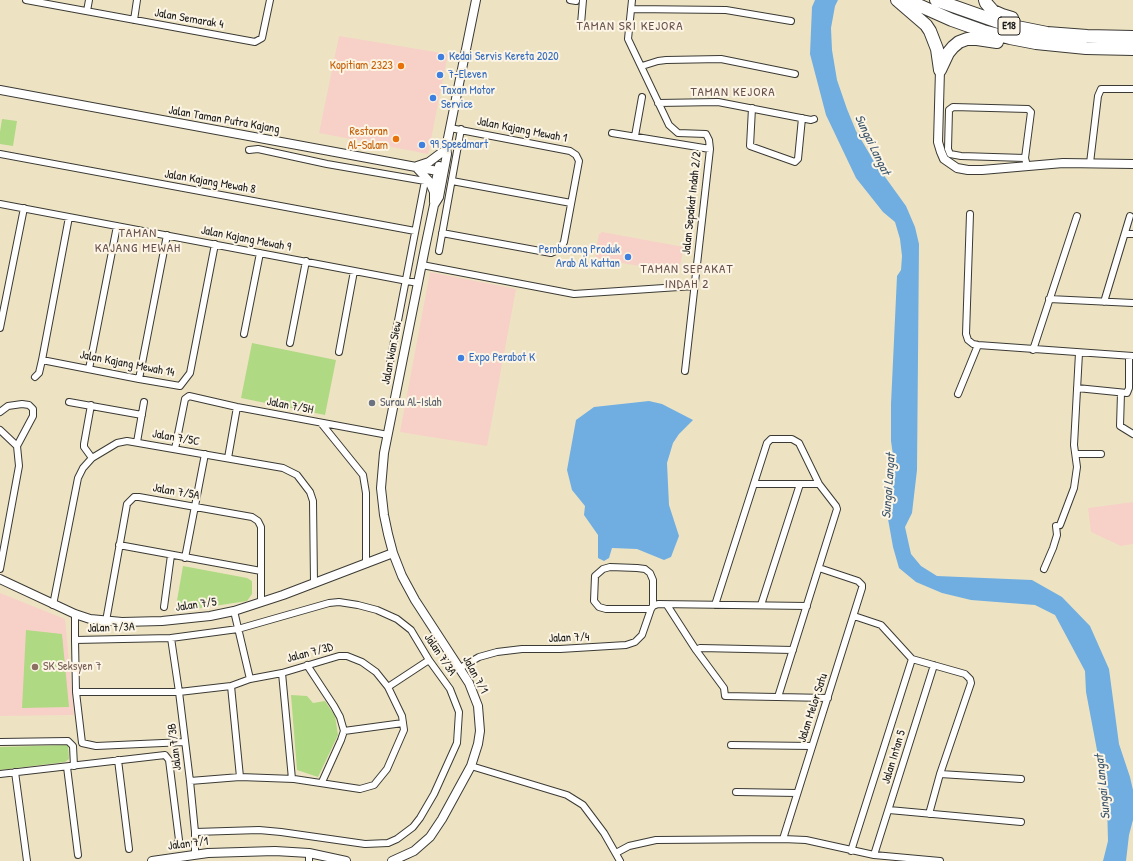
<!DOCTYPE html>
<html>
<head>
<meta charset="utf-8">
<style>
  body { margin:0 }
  canvas { display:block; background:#ede3c2 }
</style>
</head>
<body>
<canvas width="1133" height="861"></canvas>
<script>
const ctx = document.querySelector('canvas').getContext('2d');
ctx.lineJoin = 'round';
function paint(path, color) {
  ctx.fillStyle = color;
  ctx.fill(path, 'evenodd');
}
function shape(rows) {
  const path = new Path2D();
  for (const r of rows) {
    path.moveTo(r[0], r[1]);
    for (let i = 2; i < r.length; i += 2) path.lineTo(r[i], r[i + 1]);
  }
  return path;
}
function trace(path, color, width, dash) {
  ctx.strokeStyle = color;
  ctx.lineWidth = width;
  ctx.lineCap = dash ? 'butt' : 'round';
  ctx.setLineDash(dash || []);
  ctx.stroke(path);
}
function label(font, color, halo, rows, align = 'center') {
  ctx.font = font + ' "Patrick Hand",sans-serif';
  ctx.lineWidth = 4;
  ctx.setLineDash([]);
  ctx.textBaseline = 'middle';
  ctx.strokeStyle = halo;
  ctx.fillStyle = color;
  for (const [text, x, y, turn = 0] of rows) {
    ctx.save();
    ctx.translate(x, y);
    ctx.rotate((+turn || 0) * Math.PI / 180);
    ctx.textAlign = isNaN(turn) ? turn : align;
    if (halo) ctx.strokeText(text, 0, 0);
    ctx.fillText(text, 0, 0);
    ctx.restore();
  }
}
paint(shape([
  [339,36,448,54,428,154,319,133],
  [602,232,684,247,679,270,674,272,599,259,596,257,595,254,599,234],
  [430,272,516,289,487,446,400,432],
  [1133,502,1133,544,1121,546,1091,532,1088,508],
  [0,593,65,619,74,715,0,716]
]), '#f7d1c8');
paint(shape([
  [2,119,17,121,13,146,0,144,0,132],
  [252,343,336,360,325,415,241,398],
  [183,566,247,578,252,581,252,594,247,601,175,612],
  [26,630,62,634,69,707,22,708],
  [291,695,307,696,313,703,325,701,335,716,338,735,318,777,297,770],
  [68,745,69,759,65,762,0,770,0,747]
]), '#b0d983');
paint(shape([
  [815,0,838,0,835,6,831,28,832,50,837,80,847,109,856,131,875,163,906,206,915,227,919,244,917,470,912,513,905,527,911,554,921,566,937,576,1032,580,1062,597,1090,626,1109,669,1119,744,1130,777,1133,790,1133,820,1129,835,1126,861,1103,861,1108,841,1107,803,1086,692,1085,671,1055,615,1035,605,971,600,942,593,916,582,899,568,893,547,888,519,893,489,893,455,891,441,891,404,897,276,901,270,902,256,900,239,895,222,883,212,856,178,826,115,810,54,812,7],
  [649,401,662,404,693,420,679,434,673,443,667,463,669,505,679,536,671,557,664,560,637,549,612,548,609,558,604,561,598,558,598,535,584,515,585,506,572,490,567,470,576,420,594,407]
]), '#70aee2');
const minor = shape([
  [26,0,255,42,262,38,270,0],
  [570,0,576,1],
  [632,0,628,39,669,125,678,133,706,134,709,140,710,149,685,371],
  [631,9,726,10,791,21],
  [87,11,89,0],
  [134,20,137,0],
  [581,24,583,0],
  [642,66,658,61,666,60,721,59,795,74],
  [658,103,718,102,811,120,814,119],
  [752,108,750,146,795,162,798,159,802,118],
  [612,133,710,149],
  [635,136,642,97],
  [249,150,258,149,327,164,425,181,390,362],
  [0,154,415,231],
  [1025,158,961,156,950,154,948,149,949,110,953,107,1028,109,1031,112,1025,158,1027,166],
  [1090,163,1098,96,1101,89,1133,89],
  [452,181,571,203],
  [0,204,418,283],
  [970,214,966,334,968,340,973,344,978,345,1133,356],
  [442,233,551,253,560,249,564,242,579,161,576,155,570,151,450,128],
  [1125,234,1133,234],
  [439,251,461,129],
  [422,265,574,294,694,286],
  [1049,299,1133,303],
  [1104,302,1130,216],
  [0,328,24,208],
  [244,334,260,253],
  [290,343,306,261],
  [1033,350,1077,216],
  [339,352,354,271],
  [42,360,139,379,180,386,190,373,215,244],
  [89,369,117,226],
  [35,377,39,373,42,360,69,217],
  [139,379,167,235],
  [1077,388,1127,393,1129,388,1129,356],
  [1121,393,1120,426,1133,434],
  [958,394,978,345],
  [69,402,142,415],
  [91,405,84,444,84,447,92,458],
  [0,412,8,406,22,404,29,405,33,409,33,416,17,446],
  [321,423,363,475,366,493,366,564],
  [0,430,17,446,19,466,0,569],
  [137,442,144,402],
  [175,449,185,399,189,396,237,407,388,435],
  [1076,454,1101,454],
  [228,458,237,407],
  [754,484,819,484,836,506,837,509,778,697],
  [1060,525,1074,488,1077,467,1074,445,1079,353],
  [119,545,261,571],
  [185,558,205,454],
  [1044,569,1053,548,1057,535,1056,526],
  [53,605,78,478,83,468,92,458,117,443,127,441,283,468,297,475,310,492,313,501,314,583],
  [667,605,696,650,724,688,725,696,828,698],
  [715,605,767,443,771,439,792,439,799,443,819,484],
  [761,605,800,484],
  [164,607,171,555],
  [651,609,606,609,599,607,594,601,595,576,603,569,610,567,637,568,645,569,650,573,653,580,653,606],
  [234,611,250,679],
  [75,614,75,640,171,638,238,629,329,603,339,602,358,605,377,610,397,619,411,630,429,660,450,689,459,712,457,743,434,794,420,818,413,827,397,839,388,843,365,844,281,832,259,830,195,832],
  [106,621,127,504,134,497,139,497,252,517,258,521,261,527,261,602],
  [171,638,179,692,190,781,195,832,195,855],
  [75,640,76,692,82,743,96,746,185,742],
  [696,650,700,648,793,650],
  [912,659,965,674,970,679,971,683,940,774,929,814],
  [307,665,334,706,340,717,344,731,341,740,322,782],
  [460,668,479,657,497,652,522,649,560,649,626,645,635,642,642,635,651,609,653,606,658,604,807,606],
  [282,673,292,779],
  [231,686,240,777],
  [388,687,429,660],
  [76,692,179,692,231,686,250,679,282,673,339,656,347,656,362,662,376,672,388,687,402,716,404,730,387,769,374,785,360,789,294,779,240,777,190,781],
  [344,731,403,723],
  [0,742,68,741,73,746,74,766],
  [731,745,812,746],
  [118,760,129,849],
  [471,766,567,795,583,805,604,833,620,861],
  [67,767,78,855],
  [15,772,27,861],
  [0,774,165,755,169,760,179,840,176,845],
  [940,774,1021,779],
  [736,792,797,793],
  [889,810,1021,822],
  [783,839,862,588,862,585,858,581,819,568],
  [851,851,912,659,881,625,854,616],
  [616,853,629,846,656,840,783,839,806,840,874,855,940,861],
  [874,855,934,665],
  [309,861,309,853]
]);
const tertiary = shape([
  [940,70,938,142,941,152,944,159,957,168,968,170,982,170,1063,163,1133,164],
  [0,90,443,172],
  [417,166,429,162,441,153],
  [416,167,429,181,434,192],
  [434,202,434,192,439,166],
  [0,579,75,614,90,619,122,622,162,621,210,616,234,611,283,595,393,553],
  [152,861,208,853,275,851,309,853,346,861],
  [392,861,414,851,430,837,442,819,471,766,478,744,480,731,478,706,469,683,415,600,402,576,393,553,388,534,384,515,381,488,384,453,425,248,434,205,439,197,447,154,446,148,476,0]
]);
const motorway = shape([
  [897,0,926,25,930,31,937,49,940,70],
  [907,0,952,20,983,31,1010,38,1036,43,1086,48,1133,49],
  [936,0,1007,25,1047,33,1087,36,1133,37],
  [985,0,986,3,993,11,1002,15,1012,18],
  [940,70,948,53,953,47,959,42,967,39,977,39,997,42]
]);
trace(minor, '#3b3a35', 8);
trace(tertiary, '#3b3a35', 10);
trace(motorway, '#3b3a35', 14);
trace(minor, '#fff', 6);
trace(tertiary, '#fff', 8);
trace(motorway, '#fff', 12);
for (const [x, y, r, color] of [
  [441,57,4,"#3f7fe0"],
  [401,66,4,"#e8710a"],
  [440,75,4,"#3f7fe0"],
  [433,98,4,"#3f7fe0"],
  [396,139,4,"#e8710a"],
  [422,145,4,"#3f7fe0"],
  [628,257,4,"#3f7fe0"],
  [461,358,4,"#3f7fe0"],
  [372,403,4,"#6b7280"],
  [35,667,4,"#8d6e63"]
]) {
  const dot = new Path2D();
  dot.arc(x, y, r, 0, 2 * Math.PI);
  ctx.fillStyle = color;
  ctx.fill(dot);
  trace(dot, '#fcf5e5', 1.5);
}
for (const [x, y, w] of [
  [1009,26,22]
]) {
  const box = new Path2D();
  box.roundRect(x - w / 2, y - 9, w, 18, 3);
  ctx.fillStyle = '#fcf5e5';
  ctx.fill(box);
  trace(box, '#1c1c1c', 1);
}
label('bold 11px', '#1c1c1c', null, [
  ["E18",1009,26]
]);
label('12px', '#1c1c1c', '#fcf5e5', [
  ["Jalan Semarak 4",189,19,10],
  ["Jalan Taman Putra Kajang",224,120,10],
  ["Jalan Kajang Mewah 1",522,130,11],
  ["Jalan Kajang Mewah 8",210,182,10],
  ["Jalan Sepakat Indah 2/2",692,203,-84],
  ["Jalan Kajang Mewah 9",246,239,11],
  ["Jalan Wan Siew",392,353,-79],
  ["Jalan Kajang Mewah 14",127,364,11],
  ["Jalan 7/5H",290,406,11],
  ["Jalan 7/5C",176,438,10],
  ["Jalan 7/5A",176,492,10],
  ["Jalan 7/5",196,605,-8],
  ["Jalan 7/3A",111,628,-2],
  ["Jalan 7/4",569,638,-2],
  ["Jalan 7/3D",310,653,-15],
  ["Jalan 7/3A",440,655,56],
  ["Jalan 7/1",475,675,62],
  ["Jalan Melor Satu",813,708,-72],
  ["Jalan 7/3B",175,747,-97],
  ["Jalan Intan 5",894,757,-73],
  ["Jalan 7/1",188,844,-7]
]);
label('12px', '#366cbe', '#fcf5e5', [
  ["Kedai Servis Kereta 2020",449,57],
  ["7-Eleven",448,75],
  ["Taxan Motor",441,91],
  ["Service",441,105],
  ["99 Speedmart",430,145],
  ["Pemborong Produk",620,250,"right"],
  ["Arab Al Kattan",620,264,"right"],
  ["Expo Perabot K",469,358]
], 'left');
label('12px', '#c56008', '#fcf5e5', [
  ["Kopitiam 2323",393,66],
  ["Restoran",388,132],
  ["Al-Salam",388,146]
], 'right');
label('12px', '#5b616d', '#fcf5e5', [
  ["Surau Al-Islah",380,403]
], 'left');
label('12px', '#785e54', '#fcf5e5', [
  ["SK Seksyen 7",43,667]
], 'left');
ctx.letterSpacing = '1px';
label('13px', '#68504c', '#fcf5e5', [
  ["TAMAN SRI KEJORA",630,27],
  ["TAMAN KEJORA",733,93],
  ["TAMAN",138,234],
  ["KAJANG MEWAH",138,249],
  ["TAMAN SEPAKAT",687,270],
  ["INDAH 2",687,285]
]);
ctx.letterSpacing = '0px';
label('italic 13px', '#3e566b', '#fcf5e5', [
  ["Sungai Langat",872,145,64],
  ["Sungai Langat",889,486,-86],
  ["Sungai Langat",1103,787,-96]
]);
</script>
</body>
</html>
